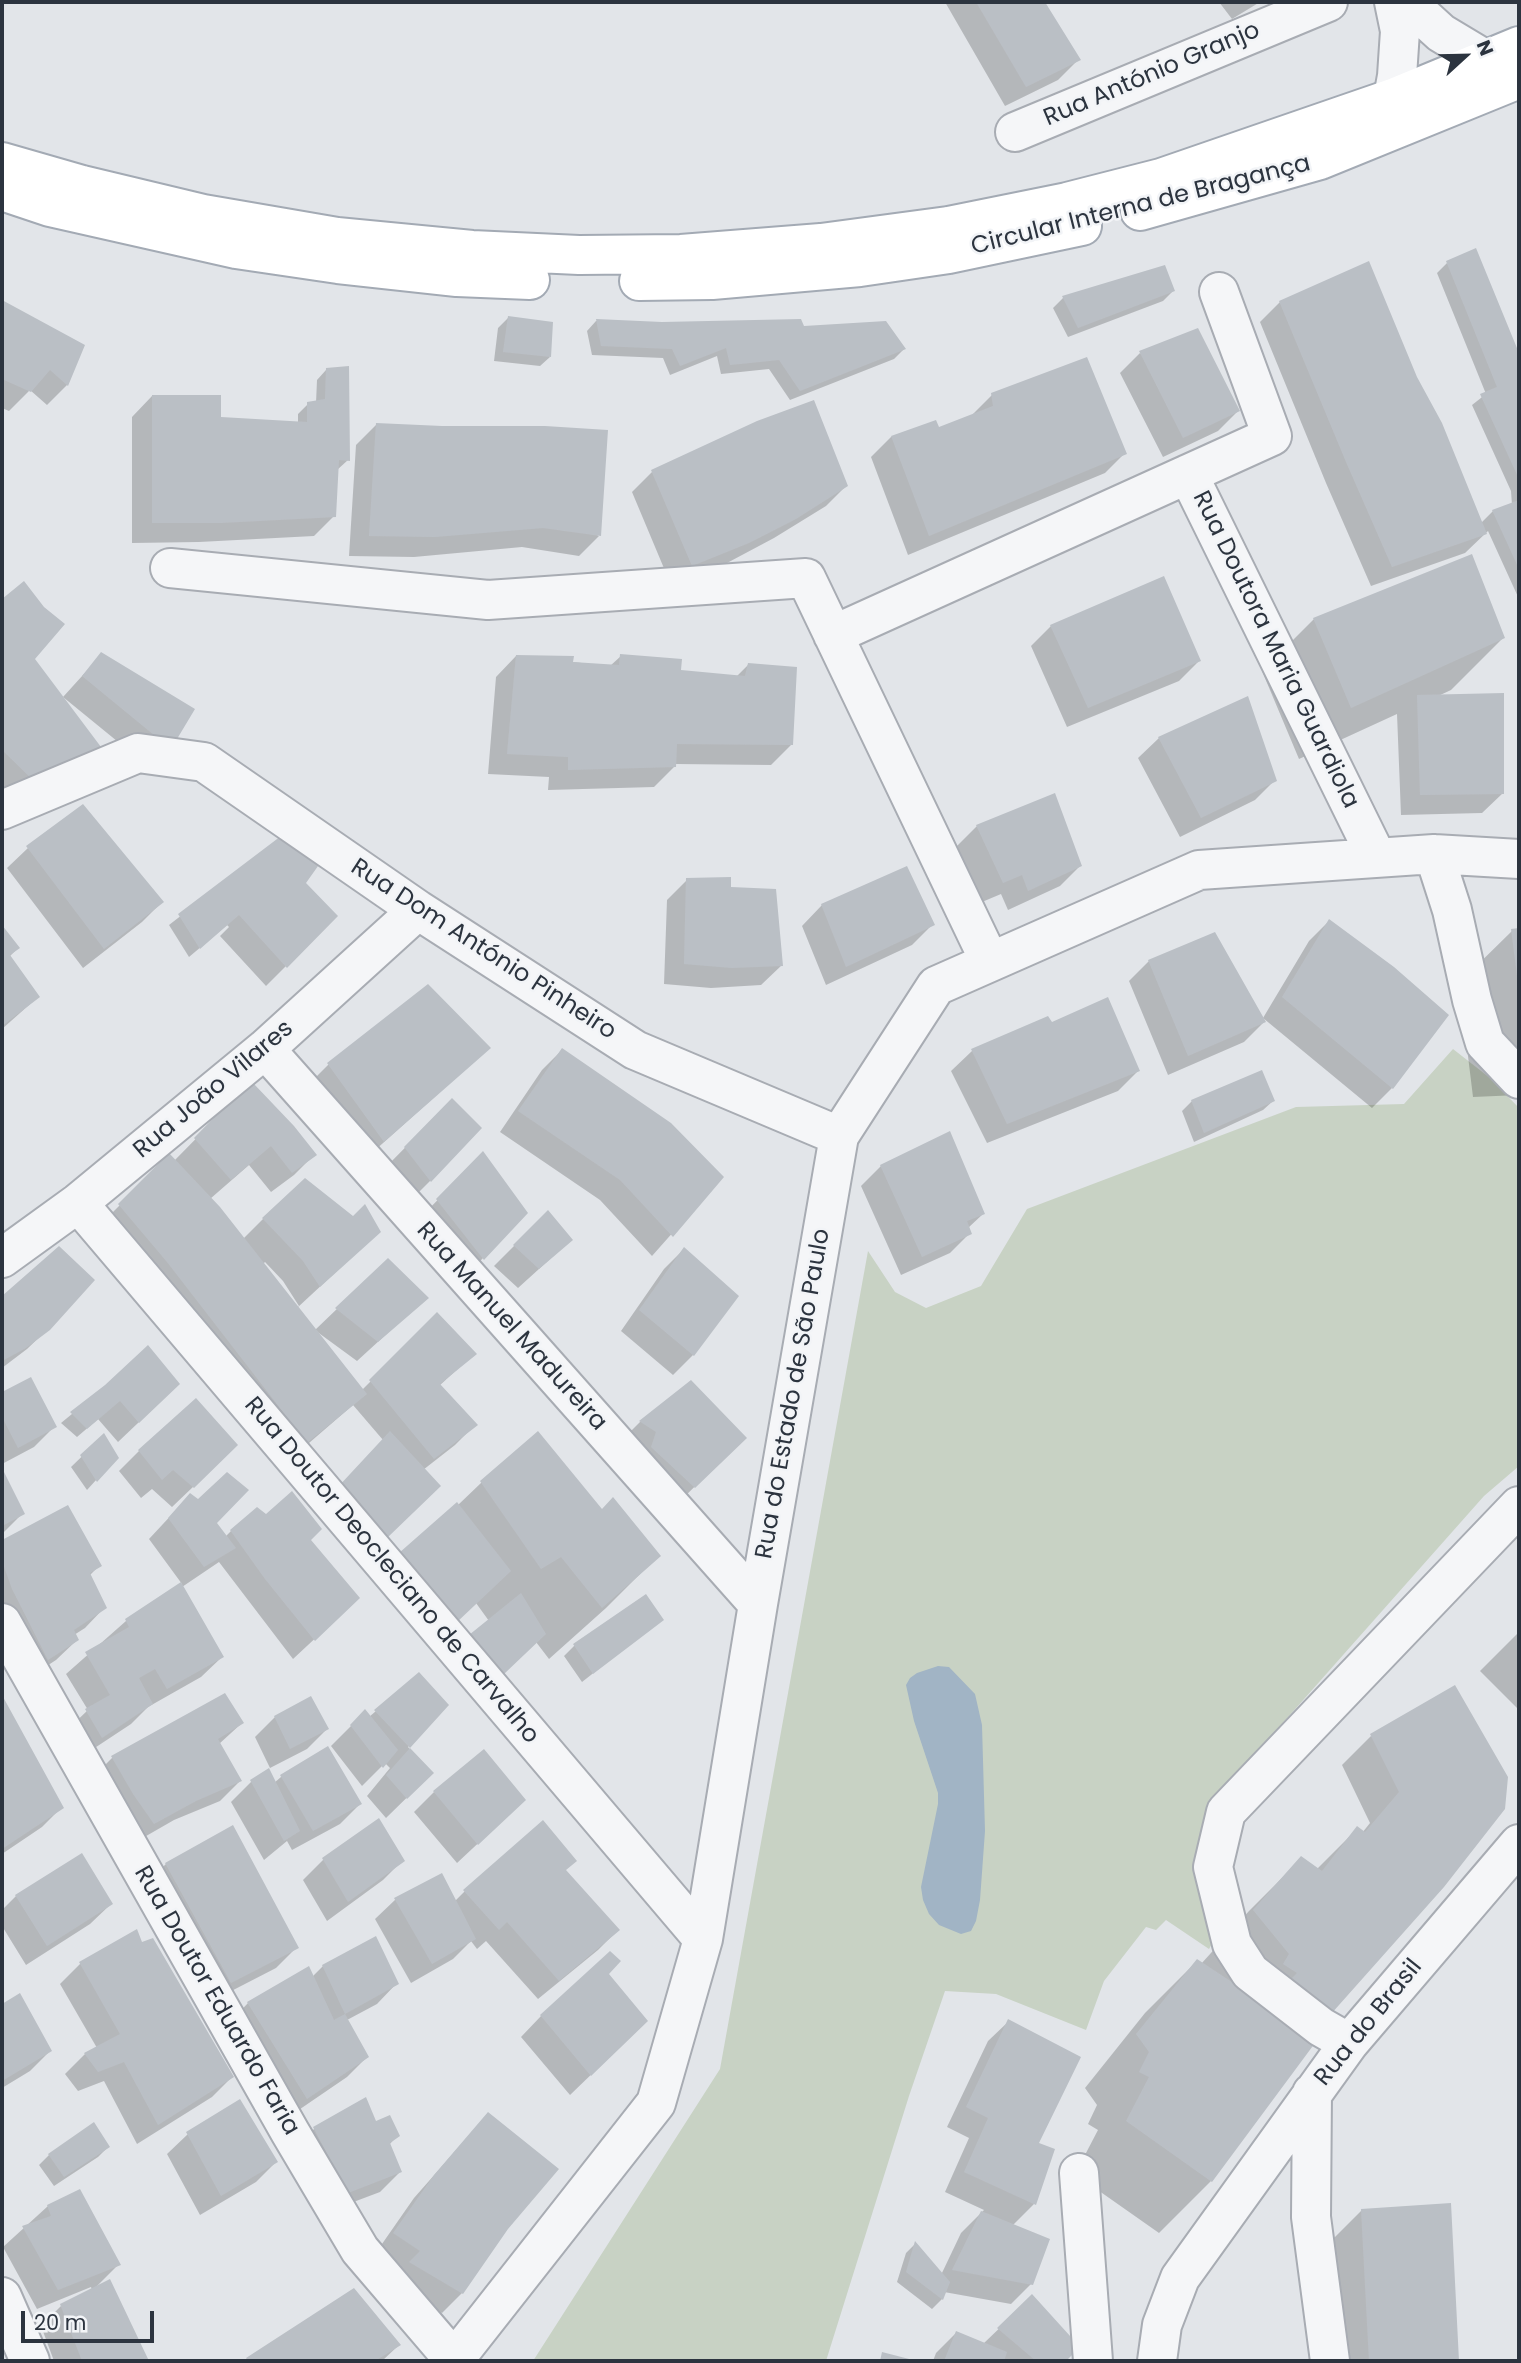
<!DOCTYPE html>
<html>
<head>
<meta charset="utf-8">
<style>
  body { margin:0 }
  #map { position:relative; width:1521px; height:2363px; overflow:hidden; background:#e2e5e9; font-family:Poppins,sans-serif }
  canvas { display:block }
  .frame { position:absolute; inset:0; border:4px solid #2c343f; pointer-events:none }
  .north { position:absolute; left:1430px; top:21px; width:70px; height:70px; -webkit-text-stroke:5px #f2f4f7; paint-order:stroke; rotate:68deg; font-size:19px; font-weight:700; line-height:28px; text-align:center; color:#2c343f }
  .north::after { content:''; display:block; margin:auto; width:24px; height:32px; background:#2c343f; clip-path:polygon(50% 0,100% 100%,50% 72%,0 100%) }
  .scale { position:absolute; left:21px; top:2311px; width:133px; height:32px; box-sizing:border-box; border:4px solid #2c343f; border-top:0; padding-left:9px; font-size:21px; line-height:24px; white-space:nowrap; color:#2c343f; -webkit-text-stroke:5px #f2f4f7; paint-order:stroke }
</style>
</head>
<body>
<div id="map">
<canvas width="1521" height="2363"></canvas>
<div class="frame"></div>
<div class="north">N</div>
<div class="scale">20 m</div>
</div>
<script>
const ctx = document.querySelector('canvas').getContext('2d');
ctx.lineJoin = 'round';
function paint(path, color) {
  ctx.fillStyle = color;
  ctx.fill(path, 'evenodd');
}
function shape(rows) {
  const path = new Path2D();
  for (const r of rows) {
    path.moveTo(r[0], r[1]);
    for (let i = 2; i < r.length; i += 2) path.lineTo(r[i], r[i + 1]);
  }
  return path;
}
function trace(path, color, width, dash) {
  ctx.strokeStyle = color;
  ctx.lineWidth = width;
  ctx.lineCap = dash ? 'butt' : 'round';
  ctx.setLineDash(dash || []);
  ctx.stroke(path);
}
function label(font, color, halo, rows, align = 'center') {
  ctx.font = font + ' Poppins,sans-serif';
  ctx.lineWidth = 5;
  ctx.setLineDash([]);
  ctx.textBaseline = 'middle';
  ctx.strokeStyle = halo;
  ctx.fillStyle = color;
  for (const [text, x, y, turn = 0] of rows) {
    ctx.save();
    ctx.translate(x, y);
    ctx.rotate((+turn || 0) * Math.PI / 180);
    ctx.textAlign = isNaN(turn) ? turn : align;
    if (halo) ctx.strokeText(text, 0, 0);
    ctx.fillText(text, 0, 0);
    ctx.restore();
  }
}
paint(shape([
  [1453,1049,1490,1078,1519,1108,1519,1466,1484,1496,1211,1804,1221,1928,1209,1949,1166,1920,1156,1930,1146,1927,1104,1981,1086,2030,996,1994,945,1991,909,2096,826,2361,533,2361,720,2069,868,1251,895,1292,926,1308,981,1286,1027,1209,1296,1107,1404,1104]
]), '#c8d2c4');
paint(shape([
  [938,1666,949,1667,975,1694,982,1725,985,1831,980,1900,976,1921,971,1931,961,1934,939,1925,929,1914,923,1900,921,1887,938,1804,938,1793,914,1721,906,1685,910,1678,917,1673]
]), '#a1b4c5');
paint(shape([
  [945,2,1043,2,1078,60,1058,80,1005,106],
  [1219,2,1260,2,1232,19],
  [1447,263,1518,354,1519,351,1519,599,1488,531,1465,553,1371,586,1326,483,1260,322,1280,302,1416,378,1481,523,1493,511,1512,505,1511,491,1472,405,1486,394,1437,273],
  [1164,268,1173,291,1163,301,1068,337,1053,308,1063,298],
  [2,302,83,346,67,385,47,405,30,390,9,411,2,408],
  [508,318,550,357,540,366,494,361,498,328],
  [596,321,803,328,904,349,894,359,790,400,769,369,721,374,717,356,670,375,663,358,592,355,587,331],
  [1140,353,1238,411,1218,431,1163,457,1120,373],
  [326,370,348,460,337,470,334,516,314,536,199,542,132,543,132,417,152,396,219,419,298,424,298,414,308,404,316,403,317,380],
  [992,395,1125,453,1105,473,908,555,871,457,891,437,938,429,972,415],
  [376,425,599,536,579,556,522,547,414,557,349,556,356,445],
  [652,472,846,486,826,506,774,538,727,563,671,585,632,492],
  [24,583,34,658,79,767,2,789,2,602],
  [1314,619,1503,638,1451,690,1436,697,1503,793,1482,813,1401,815,1397,714,1299,759,1262,671],
  [1051,626,1199,661,1179,681,1067,727,1031,646],
  [102,654,170,748,150,768,63,697],
  [516,656,610,666,621,656,679,671,736,677,748,665,791,745,771,765,675,764,674,767,654,787,548,790,549,777,488,774,496,677],
  [1247,699,1275,780,1255,800,1180,837,1138,758,1159,738],
  [977,826,1080,866,1060,886,1008,910,1001,894,982,902,957,846],
  [281,838,303,883,336,916,266,986,220,936,229,927,227,925,189,957,169,925],
  [28,848,162,902,142,922,83,968,7,868],
  [687,880,729,889,782,965,761,985,711,988,664,984,667,900],
  [822,905,933,924,912,945,826,985,802,926],
  [1329,921,1392,1088,1372,1108,1263,1018,1309,941],
  [2,927,18,948,9,957,38,997,2,1029],
  [1519,930,1519,1095,1473,1097,1459,983,1512,931],
  [1149,961,1264,1022,1244,1042,1168,1075,1129,981],
  [428,986,489,1048,363,1161,308,1085,328,1065],
  [1047,1018,1052,1024,1138,1071,1118,1091,987,1143,951,1071,972,1051],
  [562,1050,722,1177,652,1256,600,1200,500,1132,542,1070],
  [452,1100,430,1181,410,1201,385,1168],
  [1192,1101,1273,1101,1263,1110,1194,1142,1182,1111],
  [232,1102,314,1155,294,1175,271,1192,249,1165,210,1199,243,1239,263,1219,353,1218,379,1232,297,1308,315,1330,388,1260,426,1298,357,1361,316,1331,362,1390,437,1315,474,1354,439,1386,475,1425,455,1445,423,1470,383,1440,353,1405,287,1462,99,1226,169,1156,174,1161],
  [265,1262,283,1281,299,1306,297,1307,263,1264],
  [483,1154,526,1213,463,1279,417,1221],
  [881,1166,983,1214,968,1228,970,1233,950,1253,901,1275,861,1186],
  [548,1212,571,1240,518,1288,494,1266],
  [59,1249,49,1328,27,1349,2,1368,2,1298],
  [684,1249,693,1355,673,1375,621,1331,664,1269],
  [30,1379,54,1427,34,1447,2,1464,2,1393],
  [691,1382,744,1438,674,1507,620,1442,640,1422],
  [106,1386,158,1404,118,1442,98,1419,77,1437,61,1423],
  [538,1434,601,1511,658,1556,606,1608,549,1659,536,1642,483,1693,489,1621,476,1603,458,1505,481,1483],
  [103,1436,117,1457,87,1490,71,1467],
  [139,1451,216,1465,172,1507,152,1489,141,1498,119,1471],
  [2,1474,23,1513,2,1534],
  [190,1495,225,1537,231,1531,309,1540,337,1618,293,1659,219,1562,182,1587,222,1657,201,1677,148,1707,131,1724,81,1757,66,1731,88,1710,66,1674,126,1621,182,1584,149,1539],
  [67,1507,99,1566,89,1576,105,1607,85,1628,74,1635,77,1640,56,1660,27,1679,2,1628,2,1542],
  [645,1596,661,1620,582,1682,564,1656,574,1646],
  [1519,1632,1519,1710,1480,1671],
  [2,1698,62,1807,42,1827,2,1854],
  [447,1705,408,1747,432,1773,386,1818,367,1796,390,1768,385,1763,362,1786,331,1746,365,1712,369,1717,376,1711],
  [275,1717,327,1729,307,1749,270,1768,255,1737],
  [242,1723,219,1744,240,1781,220,1801,174,1820,134,1843,92,1778,112,1758],
  [1371,1736,1506,1777,1330,2013,1211,2181,1159,2233,1075,2174,1098,2130,1088,2124,1097,2105,1085,2088,1145,2013,1197,1961,1201,1964,1249,1911,1302,1858,1317,1869,1357,1829,1362,1833,1370,1823,1342,1765],
  [327,1749,360,1804,340,1824,292,1850,287,1841,264,1860,231,1802,251,1782,268,1771,274,1783,281,1777],
  [434,1792,503,1820,457,1863,414,1812],
  [379,1821,403,1860,383,1880,327,1921,303,1880,323,1860],
  [82,1855,111,1904,90,1924,26,1965,2,1926,2,1910,16,1896],
  [166,1864,297,1947,276,1968,210,2002,145,1884],
  [564,1871,618,1930,598,1950,538,1999,486,1941,477,1949,471,1941,453,1959,411,1983,375,1919,396,1899,455,1901,465,1891],
  [141,1945,232,2077,212,2097,137,2144,104,2081,78,2091,65,2074,85,2054,97,2048,60,1984,80,1964],
  [323,1966,397,1983,377,2004,347,2020,367,2057,347,2077,287,2118,228,2024,248,2003,312,1977],
  [607,1974,626,2041,570,2095,521,2037,541,2016],
  [20,1995,50,2051,30,2071,2,2088,2,2006],
  [1009,2021,1037,2144,1034,2204,1012,2226,1031,2284,1011,2304,944,2292,942,2299,932,2309,897,2282,906,2253,915,2244,941,2275,961,2233,984,2210,945,2192,969,2138,947,2127,988,2041],
  [488,2114,507,2228,462,2293,442,2313,391,2283,375,2254,414,2198],
  [314,2129,398,2135,389,2145,400,2172,380,2192,327,2212,294,2149],
  [188,2134,276,2162,256,2182,200,2215,167,2154],
  [108,2147,98,2157,54,2186,39,2165,49,2155],
  [1449,2205,1458,2361,1338,2361,1332,2240,1362,2210],
  [48,2206,119,2264,95,2288,109,2282,147,2361,54,2361,41,2326,61,2306,92,2290,91,2287,37,2309,3,2247],
  [354,2291,399,2345,382,2361,245,2361],
  [1032,2297,1078,2347,1064,2361,933,2361,936,2353,956,2333,983,2344]
]), '#0003');
paint(shape([
  [976,2,1045,2,1081,60,1026,87],
  [1476,248,1519,353,1519,479,1480,394,1497,387,1446,261],
  [1369,261,1417,377,1442,423,1487,534,1392,567,1346,462,1279,301],
  [1165,265,1175,291,1078,328,1062,296],
  [2,300,85,345,68,386,50,370,31,392,2,379],
  [508,316,553,322,551,357,503,352],
  [596,319,662,322,801,319,804,326,886,321,906,349,800,391,779,360,730,365,726,348,680,366,672,349,601,346],
  [1198,328,1240,411,1183,438,1139,351],
  [1087,357,1127,454,929,536,891,436,936,420,939,427,993,406,991,393],
  [349,366,350,461,339,460,336,517,220,523,152,523,152,395,221,395,221,417,307,422,307,402,325,399,326,368],
  [814,400,848,486,796,519,749,543,692,566,651,470,757,421],
  [376,423,442,426,545,426,608,430,601,536,543,528,435,537,369,536],
  [1519,500,1519,569,1492,510],
  [1472,554,1505,638,1351,708,1313,618],
  [1164,576,1201,661,1088,708,1050,625],
  [24,581,44,607,65,624,35,659,101,747,38,785,2,750,2,599],
  [101,652,195,709,171,749,82,676],
  [620,654,682,659,681,670,745,676,748,663,797,667,793,745,677,744,676,767,568,770,568,757,507,754,516,655,574,656,573,662,619,665],
  [1504,693,1504,794,1420,795,1417,695],
  [1248,696,1277,781,1201,818,1158,737],
  [1055,793,1082,866,1028,891,1022,875,1003,883,976,825],
  [83,804,164,902,104,949,26,846],
  [281,836,323,859,306,883,338,916,287,968,239,915,200,949,178,914],
  [907,866,935,925,846,967,821,904],
  [731,877,731,887,776,889,783,966,732,968,684,964,686,878],
  [1329,919,1394,967,1449,1015,1393,1089,1282,997],
  [2,925,20,948,10,955,40,997,2,1026],
  [1519,928,1519,983,1518,983,1511,929],
  [1215,932,1266,1022,1188,1056,1148,960],
  [428,984,491,1048,384,1142,327,1063],
  [1108,997,1140,1071,1007,1124,971,1049,1048,1016,1052,1022],
  [562,1048,671,1123,724,1177,673,1237,620,1180,518,1111],
  [1262,1070,1275,1101,1204,1133,1191,1100],
  [254,1084,294,1126,317,1155,292,1173,271,1146,231,1180,194,1138,231,1100],
  [452,1098,482,1128,431,1182,404,1147],
  [950,1131,985,1214,967,1221,972,1234,922,1257,880,1165],
  [483,1151,528,1213,484,1260,436,1199],
  [169,1153,220,1207,367,1394,307,1443,167,1262,118,1204],
  [305,1178,353,1216,365,1204,381,1232,320,1287,303,1261,262,1218],
  [548,1210,573,1240,539,1269,513,1245],
  [59,1246,95,1280,50,1330,26,1348,2,1361,2,1296],
  [684,1247,739,1296,694,1356,639,1310],
  [388,1258,429,1298,378,1342,335,1308],
  [437,1312,477,1354,440,1384,478,1425,434,1459,369,1380],
  [148,1345,180,1384,139,1423,120,1401,87,1429,70,1412,105,1385],
  [31,1377,57,1427,18,1448,2,1417,2,1392],
  [691,1380,747,1438,695,1488,651,1447,656,1432,639,1421],
  [196,1398,238,1445,194,1488,173,1470,162,1480,138,1450],
  [390,1431,441,1486,387,1538,337,1488],
  [538,1431,602,1509,613,1497,661,1556,602,1608,561,1557,541,1569,480,1481],
  [104,1433,119,1458,97,1482,80,1455],
  [2,1468,25,1514,2,1526],
  [227,1472,249,1490,217,1523,236,1548,204,1567,168,1518,190,1493,198,1499],
  [292,1491,322,1529,311,1540,360,1598,315,1641,265,1579,230,1530,257,1507,266,1514],
  [457,1502,511,1571,456,1623,399,1553],
  [68,1505,102,1566,90,1573,107,1608,74,1630,79,1640,48,1660,12,1589,2,1561,2,1540],
  [181,1582,224,1657,167,1689,155,1669,139,1678,153,1704,102,1738,85,1709,110,1695,85,1652,129,1627,125,1619],
  [521,1593,546,1634,504,1674,469,1635],
  [646,1594,664,1620,593,1674,573,1644],
  [419,1672,449,1705,410,1748,374,1710],
  [1455,1685,1508,1777,1505,1809,1444,1887,1331,2014,1287,1983,1297,1973,1283,1964,1289,1954,1253,1910,1301,1856,1322,1871,1357,1826,1365,1832,1399,1792,1370,1734],
  [225,1693,244,1723,218,1739,242,1781,196,1801,154,1824,133,1794,111,1756],
  [2,1695,64,1808,2,1849],
  [311,1696,329,1729,290,1749,274,1716],
  [365,1709,398,1750,383,1768,350,1725],
  [328,1746,362,1804,313,1831,280,1775],
  [410,1748,434,1773,407,1799,386,1775],
  [484,1749,526,1800,478,1845,433,1791],
  [269,1768,300,1831,284,1841,250,1780],
  [379,1818,405,1861,348,1902,322,1858],
  [543,1820,577,1861,566,1870,620,1930,559,1981,507,1922,499,1930,463,1890],
  [233,1825,299,1948,231,1983,165,1863],
  [82,1853,113,1904,47,1946,15,1895],
  [442,1873,476,1939,432,1964,394,1898],
  [137,1929,142,1942,153,1938,234,2077,158,2125,124,2062,98,2072,84,2053,120,2034,79,1962],
  [376,1936,399,1984,345,2014,322,1965],
  [610,1951,621,1961,609,1974,648,2021,591,2076,540,2015],
  [1197,1959,1318,2039,1212,2182,1126,2121,1149,2077,1139,2072,1149,2052,1136,2034],
  [309,1966,334,2020,345,2014,369,2057,307,2099,247,2002],
  [20,1993,52,2051,2,2081,2,2004],
  [1008,2019,1081,2057,1039,2143,1055,2149,1036,2205,964,2172,988,2118,966,2107],
  [366,2097,376,2121,390,2115,400,2136,390,2143,402,2172,348,2193,313,2127],
  [240,2099,278,2162,221,2196,186,2132],
  [488,2112,559,2169,508,2229,463,2294,409,2262,420,2251,393,2233,434,2175],
  [94,2122,110,2147,64,2177,48,2154],
  [80,2189,121,2265,58,2290,22,2226,51,2216,47,2205],
  [1451,2203,1459,2361,1369,2361,1361,2209],
  [981,2211,1050,2239,1033,2285,952,2270],
  [915,2241,950,2282,943,2300,906,2272],
  [110,2279,149,2361,82,2361,60,2304],
  [354,2288,401,2345,375,2361,248,2361,246,2358],
  [1032,2294,1080,2347,1066,2361,1036,2361,997,2328],
  [956,2331,1007,2352,1004,2361,944,2361],
  [882,2352,913,2360,913,2361,880,2361]
]), '#babfc5');
const street = shape([
  [1407,2,1441,33,1486,60],
  [1393,98,1397,76,1400,31,1394,2],
  [1015,132,1328,2],
  [1188,474,1377,858],
  [170,568,488,600,806,578,990,962],
  [833,635,1272,436,1219,292],
  [2,810,138,753,204,762,418,910,635,1050,839,1136],
  [1434,854,1452,910,1472,1000,1485,1043,1519,1079],
  [265,1049,758,1604],
  [78,1203,703,1939],
  [2,1258,78,1203,265,1049,418,910],
  [2,1623,290,2132,360,2250,455,2361],
  [1349,2043,1321,2027,1250,1972,1232,1944,1213,1867,1226,1812,1519,1506],
  [1312,2093,1311,2217,1330,2361],
  [1079,2173,1093,2361],
  [2,2297,30,2361],
  [450,2361,454,2360,656,2103,703,1939,758,1604,839,1136,936,986,1199,870,1434,854,1519,859],
  [1157,2361,1162,2325,1180,2278,1349,2043,1519,1844]
]);
const primary = shape([
  [2,162,82,185,203,214,337,237,472,250,579,255,681,254,821,243,948,226,1067,202,1161,178,1393,98,1519,46],
  [2,191,50,207,236,249,338,264,457,277,530,280],
  [1140,211,1320,160,1519,79],
  [639,281,712,280,860,267,949,254,1082,226]
]);
trace(street, '#a8acb3', 42);
trace(primary, '#a3aab4', 42);
trace(street, '#f5f6f8', 38);
trace(primary, '#fff', 38);
label('24px', '#2c343f', '#f2f4f7', [
  ["Rua António Granjo",1152,75,-23],
  ["Circular Interna de Bragança",1141,206,-14],
  ["Rua Doutora Maria Guardiola",1275,650,64],
  ["Rua Dom António Pinheiro",483,950,33],
  ["Rua João Vilares",214,1090,-40],
  ["Rua Manuel Madureira",511,1327,48],
  ["Rua do Estado de São Paulo",794,1394,-80],
  ["Rua Doutor Deocleciano de Carvalho",391,1571,50],
  ["Rua Doutor Eduardo Faria",216,2001,60],
  ["Rua do Brasil",1369,2023,-51]
]);
</script>
</body>
</html>
